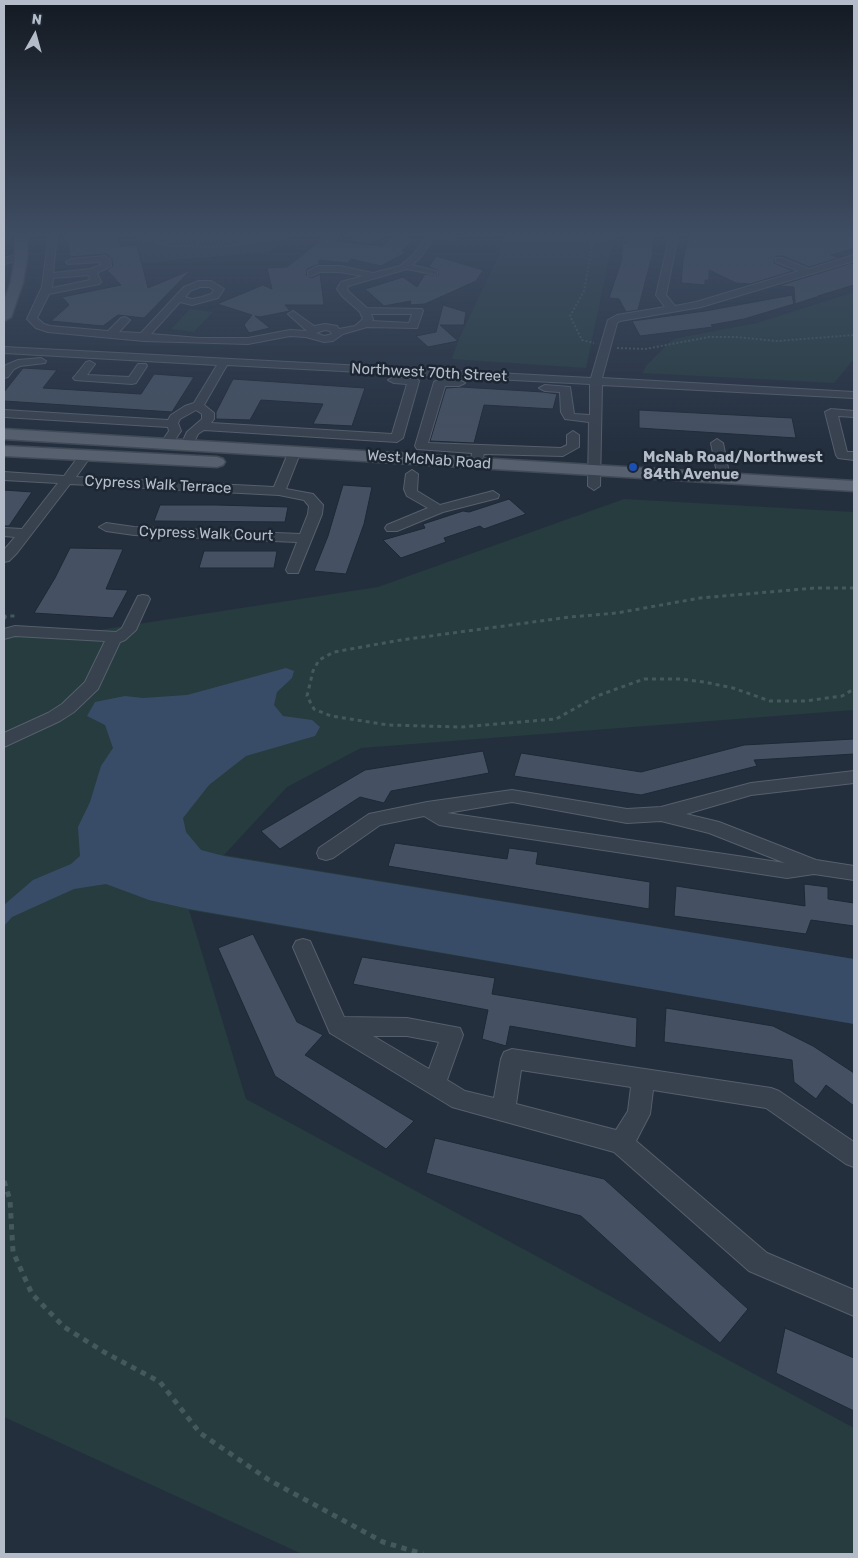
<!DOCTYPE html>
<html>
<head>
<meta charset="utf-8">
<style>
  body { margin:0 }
  #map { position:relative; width:858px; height:1558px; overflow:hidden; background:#242f3e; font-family:Rubik,sans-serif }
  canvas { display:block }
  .frame { position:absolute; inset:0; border:5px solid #b4bcc9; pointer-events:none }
  .north { position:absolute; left:10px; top:10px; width:50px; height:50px; -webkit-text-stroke:4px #1d2633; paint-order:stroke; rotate:7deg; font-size:14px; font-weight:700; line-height:20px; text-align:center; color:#b4bcc9 }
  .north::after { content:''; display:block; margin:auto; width:18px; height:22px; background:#b4bcc9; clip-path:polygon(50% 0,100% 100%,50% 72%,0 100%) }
</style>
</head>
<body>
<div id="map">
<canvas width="858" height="1558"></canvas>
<div class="frame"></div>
<div class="north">N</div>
</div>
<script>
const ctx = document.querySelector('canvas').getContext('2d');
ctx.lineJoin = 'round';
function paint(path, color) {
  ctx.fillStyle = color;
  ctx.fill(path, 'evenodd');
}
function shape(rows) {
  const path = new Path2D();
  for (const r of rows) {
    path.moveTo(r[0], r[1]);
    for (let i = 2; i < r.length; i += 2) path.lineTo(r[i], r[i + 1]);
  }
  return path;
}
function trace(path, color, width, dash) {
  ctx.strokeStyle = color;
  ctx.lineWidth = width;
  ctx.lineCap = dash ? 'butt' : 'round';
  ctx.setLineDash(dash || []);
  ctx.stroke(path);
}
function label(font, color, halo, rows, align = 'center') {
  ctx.font = font + ' Rubik,sans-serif';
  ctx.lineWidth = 5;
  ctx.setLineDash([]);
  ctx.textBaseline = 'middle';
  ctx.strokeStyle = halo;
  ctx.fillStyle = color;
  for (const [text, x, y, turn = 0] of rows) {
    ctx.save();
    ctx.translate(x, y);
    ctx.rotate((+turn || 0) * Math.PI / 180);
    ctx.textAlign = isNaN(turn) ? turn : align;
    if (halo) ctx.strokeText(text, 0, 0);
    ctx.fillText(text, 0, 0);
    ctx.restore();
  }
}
paint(shape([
  [141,235,288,235,269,252,142,263,138,245],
  [505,235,614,235,586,368,452,359,458,341,499,255],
  [854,292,854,359,834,383,643,373,646,366,673,339,757,323],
  [190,309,213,312,194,332,171,329],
  [624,499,854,512,854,710,361,748,287,787,224,855,854,959,854,1024,189,910,246,1099,854,1428,854,1554,302,1554,4,1417,4,628,86,632,378,587]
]), '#263c3f');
paint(shape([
  [286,668,294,671,292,678,277,692,274,705,283,716,312,720,320,727,315,736,246,756,209,785,183,818,186,832,201,850,224,856,854,959,854,1024,189,909,149,900,106,884,74,889,12,917,4,926,4,905,33,880,71,864,80,856,78,827,90,802,101,766,113,748,105,725,87,716,95,702,125,696,143,698,187,695]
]), '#394c67');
const building = shape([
  [75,235,115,235,120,246,137,245,148,288,191,270,144,318,118,315,103,326,51,321,69,305,62,297,121,285,107,270,113,266,112,259,106,254,70,257,67,236,75,235],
  [328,235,340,235,336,241,383,246,393,237,413,239,402,251,407,252,381,266,351,259,347,263,319,260,319,264,307,269,306,275,312,278,320,274,324,305,285,305,290,311,260,317,255,316,270,328,249,333,244,325,252,315,217,304,263,285,272,289,267,268,287,267,328,235],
  [628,235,653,236,652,256,638,310,626,312,619,299,609,298,622,259,621,259,623,243,627,243,628,235],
  [689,235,854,235,854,248,831,255,839,258,809,267,783,256,776,256,774,263,793,271,750,284,736,283,709,270,709,280,705,280,705,285,681,283,683,260,689,235],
  [436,256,483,270,476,281,425,304,410,305,411,301,384,306,365,289,403,277,417,287,425,274,438,276,438,270,429,267,436,256],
  [852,263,854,264,854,285,818,296,820,296,795,304,794,287,778,286,852,263],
  [792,295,794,304,744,319,711,325,713,327,640,336,632,321,705,311,792,295],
  [443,305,466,312,464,325,440,325,458,341,428,347,416,336,436,332,443,305],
  [23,368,57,370,43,388,141,394,154,374,194,377,172,412,4,401,4,392,23,368],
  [233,379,365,388,352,426,313,424,323,404,261,400,250,420,216,419,216,412,233,379],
  [461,387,543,392,557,394,553,409,484,405,474,443,430,441,446,388,461,387],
  [639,410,792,418,796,438,639,428,639,410],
  [343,485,372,487,364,524,346,574,314,571,328,536,343,485],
  [4,490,32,492,9,526,4,526,4,490],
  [509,499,526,514,484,529,480,526,444,538,446,542,401,558,383,540,425,528,423,524,463,511,469,512,509,499],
  [160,505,216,505,288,507,285,522,154,521,160,505],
  [70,548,123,549,106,589,128,590,113,618,34,613,55,578,70,548],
  [204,551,277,551,274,568,199,568,204,551],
  [854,739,854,754,754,760,757,766,641,795,514,776,521,753,641,772,744,745,854,739],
  [483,751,489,773,391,791,384,803,360,797,280,849,261,831,365,770,483,751],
  [395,843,507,859,509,848,538,852,536,864,650,882,649,909,388,866,395,843],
  [804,884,828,887,828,899,854,903,854,926,811,920,806,934,674,916,676,886,805,906,804,884],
  [253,934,297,1022,323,1035,305,1055,414,1121,386,1149,275,1076,218,948,253,934],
  [362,957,495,978,492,994,637,1018,636,1048,510,1026,506,1046,482,1039,488,1010,353,984,362,957],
  [666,1008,773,1026,813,1046,854,1073,854,1106,826,1085,816,1099,794,1082,792,1060,664,1042,666,1008],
  [435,1138,604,1179,748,1309,720,1343,581,1216,426,1173,435,1138],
  [785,1328,854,1358,854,1411,776,1373,785,1328]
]);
paint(building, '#455162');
trace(building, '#1f2835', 1);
const minor = shape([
  [49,235,57,235,53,273,90,269,101,265,101,262,68,264,66,262,71,259,105,256,110,259,111,266,97,273,101,282,99,284,49,294,37,318,44,324,50,326,108,331,121,318,125,317,130,320,119,332,141,333,184,287,199,281,211,281,224,289,218,298,192,305,180,302,151,334,199,338,248,338,290,330,307,331,288,314,293,311,314,326,325,324,337,326,339,329,355,326,363,319,360,312,342,296,337,289,341,282,363,276,340,272,320,272,311,276,308,275,308,271,318,266,340,266,373,273,400,266,414,254,427,235,457,235,452,240,434,238,420,258,412,265,437,271,437,275,407,269,348,286,347,289,349,292,367,308,422,309,423,311,417,328,367,327,343,334,333,341,324,342,306,337,290,336,248,344,144,341,48,332,36,328,27,319,42,287,49,235],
  [89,275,90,280,52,288,53,278,89,275],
  [200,287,209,287,214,290,211,294,202,297,192,299,185,297,190,291,200,287],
  [371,314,412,314,409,323,372,321,373,319,371,314],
  [325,330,330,331,332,334,324,336,316,333,325,330],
  [352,235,368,236,383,235,369,242,355,240,352,235],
  [670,235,678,235,666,295,675,306,696,302,799,271,776,262,776,258,782,258,809,269,854,255,854,261,701,307,620,321,617,323,602,378,854,392,854,398,602,385,600,486,594,490,588,486,589,422,565,419,561,412,560,392,545,391,539,388,545,385,570,387,574,414,590,415,590,384,227,365,204,405,214,413,214,419,211,423,392,434,407,384,394,383,388,380,394,377,417,379,419,381,403,438,397,442,204,430,198,434,191,448,183,448,181,445,187,432,202,419,202,414,196,410,180,419,178,423,181,431,170,447,166,448,160,444,169,431,168,427,4,417,4,410,168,420,171,415,185,406,194,403,217,365,4,353,4,347,591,378,608,320,617,315,665,307,656,295,670,235],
  [21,254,26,257,24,259,4,264,4,258,21,254],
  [41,358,46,361,45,363,20,366,14,369,8,377,4,378,4,368,6,365,18,360,41,358],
  [90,361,95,364,87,375,129,377,138,364,146,364,147,366,136,383,132,384,75,380,73,378,75,376,86,362,90,361],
  [440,379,459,380,465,383,459,386,445,386,428,443,561,448,567,445,567,435,573,431,579,435,579,447,563,456,484,454,481,463,477,464,471,460,472,453,417,449,415,446,434,382,440,379],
  [831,409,854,411,854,417,838,416,847,452,854,452,854,460,838,458,836,455,825,412,831,409],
  [717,439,723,443,730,478,724,482,718,478,711,443,717,439],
  [295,447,301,451,286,489,313,494,323,505,322,514,298,573,288,573,286,570,297,542,134,535,106,531,99,527,106,523,134,527,300,534,308,514,309,506,304,500,279,495,70,484,17,553,9,561,4,562,4,550,15,537,4,536,4,528,22,529,58,483,4,480,4,472,64,476,81,453,85,452,91,456,76,477,274,487,289,451,295,447],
  [412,470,418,474,417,491,440,505,493,491,499,495,498,498,443,512,397,531,387,531,385,528,387,525,428,508,407,496,404,489,406,474,412,470],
  [143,595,148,596,150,599,136,630,125,640,120,642,98,689,74,712,60,721,4,747,4,733,48,713,62,704,85,682,105,641,15,636,4,639,4,629,15,626,116,632,122,628,138,596,143,595],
  [854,771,854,783,751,795,686,814,719,822,816,860,854,866,854,880,814,874,787,878,439,825,424,816,380,825,333,858,326,860,319,858,317,853,319,848,369,814,427,802,512,790,627,809,661,807,751,783,854,771],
  [512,802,627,823,661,821,709,833,785,863,447,813,512,802],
  [303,939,310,941,344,1017,407,1018,460,1028,463,1035,447,1080,465,1091,494,1098,501,1059,504,1052,512,1049,771,1088,779,1091,854,1142,854,1167,846,1164,766,1108,653,1090,650,1114,636,1141,767,1253,854,1290,854,1316,749,1271,614,1152,452,1107,330,1033,293,947,296,941,303,939],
  [373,1036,407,1036,439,1042,429,1069,373,1036],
  [521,1070,631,1087,628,1111,616,1130,516,1104,521,1070]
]);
const major = shape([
  [15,235,27,235,27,257,23,282,11,317,4,321,4,301,11,282,15,257,15,235],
  [4,429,854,481,854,491,4,439,4,429],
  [4,446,217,457,223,459,225,462,223,465,217,467,4,456,4,446]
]);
trace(minor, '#565f6c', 2);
trace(major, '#414a57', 3);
trace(shape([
  [155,235,157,243,172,246,216,247,250,243,277,235],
  [594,235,584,291,570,316,582,340,594,343],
  [617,348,645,349,709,337,736,337,777,341,854,335]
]), '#44595c', 2, [2, 2]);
trace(shape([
  [854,588,815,588,700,598,617,613,570,617,401,640,334,652,319,660,313,671,307,696,314,709,331,716,388,725,461,727,556,719,597,696,644,679,680,679,704,682,733,688,770,701,805,701,842,696,854,689],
  [4,619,6,616,17,616]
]), '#44595c', 3, [4, 4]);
trace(shape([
  [4,1181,10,1200,13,1252,32,1294,64,1327,104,1352,160,1382,200,1433,269,1480,383,1542,423,1554]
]), '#44595c', 5, [5.5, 5.5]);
paint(minor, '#38414e');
paint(major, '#56606e');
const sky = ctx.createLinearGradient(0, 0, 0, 453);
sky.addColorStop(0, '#141a22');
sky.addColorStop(0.52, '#3f4d63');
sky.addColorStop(1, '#3f4d6300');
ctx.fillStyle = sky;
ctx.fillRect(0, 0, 858, 453);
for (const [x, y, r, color] of [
  [633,467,5,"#1a4fb4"]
]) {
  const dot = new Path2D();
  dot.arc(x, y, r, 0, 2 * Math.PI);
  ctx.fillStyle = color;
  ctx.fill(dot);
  trace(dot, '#1d2633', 2);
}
label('15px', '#b4bcc9', '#1d2633', [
  ["Northwest 70th Street",429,373,3],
  ["West McNab Road",429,460,4],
  ["Cypress Walk Terrace",158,485,3],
  ["Cypress Walk Court",206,534,2]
]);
label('bold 15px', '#b4bcc9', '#1d2633', [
  ["McNab Road/Northwest",643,458],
  ["84th Avenue",643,475]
], 'left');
</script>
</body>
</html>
